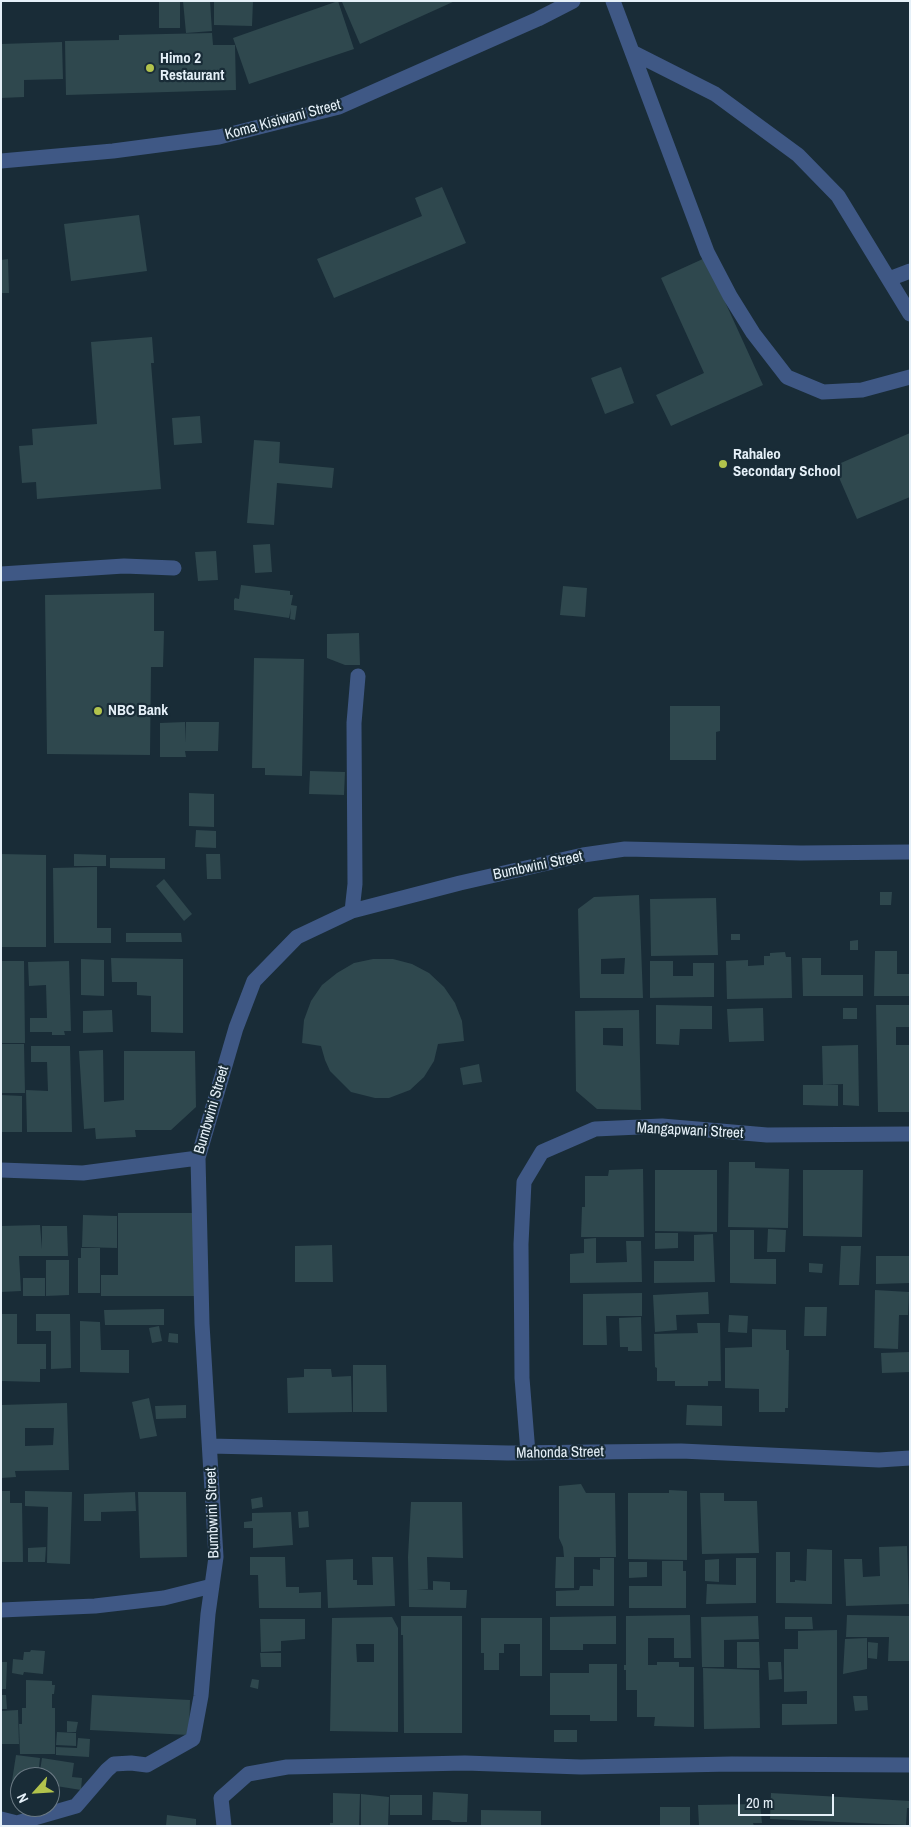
<!DOCTYPE html>
<html>
<head>
<meta charset="utf-8">
<style>
  body { margin:0 }
  #map { position:relative; width:911px; height:1827px; overflow:hidden; background:#192c37; font-family:"Archivo Narrow",sans-serif }
  canvas { display:block }
  .frame { position:absolute; inset:0; border:2px solid #e5f0f8; pointer-events:none }
  .north { position:absolute; left:10px; top:1767px; width:50px; height:50px; box-sizing:border-box; background:#192c37; border:1px solid #6b7a84; border-radius:50%; rotate:244deg; font-size:14px; font-weight:700; line-height:20px; text-align:center; color:#e5f0f8 }
  .north::after { content:''; display:block; margin:auto; width:18px; height:22px; background:#b2c34c; clip-path:polygon(50% 0,100% 100%,50% 72%,0 100%) }
  .scale { position:absolute; left:738px; top:1794px; width:96px; height:22px; box-sizing:border-box; border:2px solid #e5f0f8; border-top:0; padding-left:6px; font-size:15px; line-height:18px; white-space:nowrap; color:#e5f0f8; -webkit-text-stroke:4px #192c37; paint-order:stroke }
</style>
</head>
<body>
<div id="map">
<canvas width="911" height="1827"></canvas>
<div class="frame"></div>
<div class="north">N</div>
<div class="scale">20 m</div>
</div>
<script>
const ctx = document.querySelector('canvas').getContext('2d');
ctx.lineJoin = 'round';
function paint(path, color) {
  ctx.fillStyle = color;
  ctx.fill(path, 'evenodd');
}
function shape(rows) {
  const path = new Path2D();
  for (const r of rows) {
    path.moveTo(r[0], r[1]);
    for (let i = 2; i < r.length; i += 2) path.lineTo(r[i], r[i + 1]);
  }
  return path;
}
function trace(path, color, width, dash) {
  ctx.strokeStyle = color;
  ctx.lineWidth = width;
  ctx.lineCap = dash ? 'butt' : 'round';
  ctx.setLineDash(dash || []);
  ctx.stroke(path);
}
function label(font, color, halo, rows, align = 'center') {
  ctx.font = font + ' "Archivo Narrow",sans-serif';
  ctx.lineWidth = 4.5;
  ctx.setLineDash([]);
  ctx.textBaseline = 'middle';
  ctx.strokeStyle = halo;
  ctx.fillStyle = color;
  for (const [text, x, y, turn = 0] of rows) {
    ctx.save();
    ctx.translate(x, y);
    ctx.rotate((+turn || 0) * Math.PI / 180);
    ctx.textAlign = isNaN(turn) ? turn : align;
    if (halo) ctx.strokeText(text, 0, 0);
    ctx.fillText(text, 0, 0);
    ctx.restore();
  }
}
paint(shape([
  [159,1,180,1,180,28,159,28],
  [183,1,210,1,212,31,186,33],
  [214,1,253,1,252,26,214,25],
  [338,1,354,49,249,84,233,38],
  [344,1,455,1,360,44,342,2],
  [212,33,213,45,235,45,236,90,66,95,65,41,119,40,119,35],
  [62,42,63,79,24,80,24,97,1,98,1,44],
  [442,187,466,243,334,298,317,259,422,216,415,198],
  [139,215,147,271,71,281,64,224],
  [705,258,763,385,671,426,656,395,704,373,661,278],
  [8,259,9,293,1,293,1,260],
  [152,337,154,363,151,363,161,489,37,499,36,482,22,483,19,446,33,445,32,429,97,424,91,342],
  [621,367,634,403,605,414,591,378],
  [200,416,202,443,174,445,172,418],
  [910,433,910,497,857,519,834,466],
  [254,440,280,442,279,463,334,468,332,488,277,483,274,525,247,523],
  [270,544,272,572,255,573,253,545],
  [216,551,218,580,198,581,195,552],
  [241,585,290,591,290,595,293,595,291,605,297,606,295,620,290,619,291,608,289,618,234,610,234,600,235,598,239,599],
  [563,586,587,588,585,617,560,615],
  [154,593,154,631,164,631,163,667,151,667,150,755,47,754,45,595],
  [359,633,360,665,345,665,327,658,327,634],
  [254,658,304,659,302,776,265,775,265,768,252,768],
  [670,706,720,706,720,731,716,732,716,760,670,760],
  [185,722,186,743,186,722,219,722,218,751,185,751,186,757,160,757,160,723],
  [310,771,345,772,344,795,309,794],
  [189,793,214,794,214,827,189,826],
  [196,830,216,831,216,848,195,847],
  [1,854,46,855,46,947,1,947],
  [74,854,106,855,106,866,74,866],
  [206,854,220,854,221,879,207,879],
  [110,858,165,858,165,869,110,868],
  [97,867,97,928,111,928,111,943,54,943,53,868],
  [164,879,192,914,184,921,156,886],
  [880,892,892,892,891,905,880,905],
  [639,895,643,998,580,998,578,909,594,897],
  [625,958,624,974,601,974,601,959],
  [716,898,718,955,651,956,650,899],
  [126,933,181,933,182,942,126,942],
  [731,934,740,934,740,940,731,940],
  [858,940,858,950,850,950,850,941],
  [875,951,897,951,897,974,910,974,910,996,874,996],
  [785,952,786,957,791,957,792,998,727,999,726,961,748,960,748,966,764,965,764,956,770,956,770,953],
  [111,958,183,959,183,1033,151,1032,151,996,137,995,137,982,112,982],
  [802,958,821,958,821,975,863,975,863,996,803,996],
  [81,959,104,960,104,996,81,995],
  [373,959,393,959,412,964,429,973,444,987,455,1003,462,1021,464,1041,438,1044,434,1061,424,1077,410,1090,389,1098,375,1098,351,1092,330,1071,325,1060,321,1046,302,1043,304,1020,311,1001,322,985,337,973,354,963],
  [1,961,24,961,25,1043,1,1043],
  [69,961,71,1031,64,1031,65,1035,52,1035,52,1032,30,1032,30,1018,47,1018,46,985,29,986,28,962],
  [650,961,673,961,673,976,693,976,693,963,714,963,714,997,650,998],
  [656,1005,712,1006,712,1029,680,1029,679,1045,656,1044],
  [876,1005,910,1005,910,1027,896,1027,896,1045,910,1045,910,1112,878,1112],
  [763,1008,764,1041,729,1042,727,1009],
  [843,1008,857,1008,857,1019,843,1019],
  [112,1010,113,1032,83,1033,83,1011],
  [639,1010,641,1110,597,1109,576,1091,575,1011],
  [603,1028,623,1028,623,1046,603,1045],
  [1,1044,24,1044,25,1093,1,1093],
  [858,1045,859,1106,843,1105,843,1084,823,1085,822,1046],
  [31,1046,70,1046,72,1132,27,1132,26,1090,48,1091,47,1062,31,1062],
  [103,1050,104,1102,124,1100,124,1051,195,1051,196,1107,171,1130,135,1130,136,1137,96,1139,95,1128,84,1129,79,1051],
  [479,1064,482,1082,463,1085,460,1068],
  [803,1085,838,1085,838,1106,803,1105],
  [1,1095,22,1096,22,1132,1,1132],
  [729,1162,755,1162,755,1168,789,1169,788,1228,728,1227],
  [643,1169,644,1237,581,1237,582,1207,585,1207,585,1176,608,1176,609,1170],
  [655,1170,717,1170,717,1232,655,1231],
  [803,1170,863,1170,862,1237,803,1236],
  [118,1213,194,1213,195,1296,101,1296,101,1275,118,1275],
  [83,1215,117,1216,117,1248,82,1247],
  [40,1225,42,1249,42,1226,67,1226,68,1256,19,1256,21,1291,1,1292,1,1226],
  [768,1229,786,1230,785,1252,767,1252],
  [730,1230,754,1230,754,1259,776,1259,776,1284,730,1283],
  [655,1233,678,1233,678,1248,655,1249],
  [713,1234,715,1282,654,1283,654,1261,694,1261,694,1235],
  [596,1238,596,1263,627,1262,626,1241,641,1241,642,1282,570,1283,570,1254,584,1253,584,1239],
  [332,1245,333,1282,295,1282,295,1246],
  [841,1246,861,1246,859,1285,839,1285],
  [81,1248,100,1248,100,1293,78,1293,78,1258,81,1258],
  [876,1256,910,1256,910,1283,876,1284],
  [46,1260,69,1260,69,1295,46,1296],
  [809,1263,823,1264,822,1273,809,1272],
  [23,1278,45,1278,45,1296,23,1296],
  [875,1290,909,1292,908,1315,899,1315,898,1349,874,1348],
  [708,1292,709,1314,676,1315,677,1330,655,1332,653,1295],
  [642,1293,642,1316,606,1316,607,1345,583,1345,583,1294],
  [805,1307,827,1307,826,1336,804,1336],
  [164,1309,164,1325,105,1325,104,1310],
  [1,1314,17,1314,17,1344,46,1344,46,1369,40,1369,40,1382,1,1381],
  [36,1314,70,1314,71,1368,51,1369,51,1331,36,1331],
  [729,1315,748,1316,747,1333,728,1332],
  [641,1317,642,1351,628,1351,628,1347,620,1347,619,1318],
  [80,1321,100,1322,101,1350,129,1350,129,1373,80,1372],
  [697,1323,720,1323,721,1381,708,1381,708,1386,675,1386,675,1381,657,1381,657,1368,655,1367,654,1334,698,1333],
  [159,1326,162,1341,152,1343,149,1328],
  [752,1329,786,1330,786,1350,789,1350,788,1408,785,1408,785,1412,759,1412,759,1389,725,1388,725,1348,752,1347],
  [169,1333,178,1334,178,1343,168,1342],
  [909,1352,910,1372,882,1373,881,1353],
  [353,1365,386,1365,387,1412,353,1412],
  [304,1369,331,1369,332,1377,351,1376,352,1412,288,1413,287,1378,304,1377],
  [149,1398,157,1436,140,1439,132,1402],
  [67,1403,69,1470,15,1471,16,1477,1,1478,1,1405],
  [25,1428,54,1428,53,1445,25,1446],
  [186,1405,186,1418,156,1419,155,1406],
  [687,1405,722,1406,722,1426,686,1425],
  [581,1484,586,1493,615,1493,616,1557,574,1557,574,1588,555,1588,556,1557,564,1557,563,1547,559,1538,559,1486],
  [669,1490,687,1491,687,1560,628,1559,628,1493,669,1493],
  [1,1491,10,1491,10,1503,22,1503,23,1562,1,1562],
  [25,1491,72,1492,70,1564,47,1563,48,1507,25,1506],
  [135,1492,136,1511,101,1512,101,1521,84,1521,84,1494],
  [138,1492,186,1492,187,1557,140,1558],
  [700,1493,724,1493,724,1501,757,1501,759,1553,702,1554],
  [262,1497,263,1507,252,1509,251,1499],
  [411,1502,462,1502,463,1558,427,1557,428,1589,417,1589,433,1590,433,1581,450,1582,450,1590,467,1590,466,1608,409,1607,408,1557],
  [308,1511,309,1527,299,1528,298,1512],
  [291,1512,293,1545,253,1548,253,1528,244,1528,244,1522,252,1521,252,1513],
  [907,1546,909,1604,846,1606,844,1559,862,1559,863,1577,880,1576,879,1547],
  [46,1547,45,1562,28,1562,28,1548],
  [807,1549,832,1550,832,1604,776,1603,776,1552,790,1552,790,1582,795,1582,795,1580,806,1581],
  [250,1557,285,1557,286,1587,299,1587,299,1593,321,1592,321,1608,259,1608,258,1575,250,1575],
  [372,1557,393,1557,395,1606,328,1608,326,1560,353,1559,353,1580,357,1580,357,1585,373,1585],
  [600,1558,614,1558,614,1606,556,1606,556,1591,579,1590,580,1586,593,1586,593,1569,600,1570],
  [736,1558,756,1558,756,1603,706,1604,707,1584,736,1585],
  [719,1559,719,1582,705,1581,705,1560],
  [662,1561,683,1561,683,1571,686,1571,686,1608,629,1608,629,1586,662,1586],
  [629,1562,647,1562,647,1577,629,1578],
  [690,1615,691,1658,674,1658,674,1638,648,1638,648,1665,657,1665,657,1662,679,1662,679,1667,694,1667,694,1727,654,1726,655,1717,637,1717,637,1690,626,1690,626,1670,624,1670,624,1665,626,1665,626,1616],
  [847,1615,910,1616,910,1661,888,1661,889,1637,846,1637],
  [401,1616,462,1616,462,1733,404,1733,403,1635,401,1635],
  [616,1616,616,1644,583,1644,583,1650,550,1650,550,1617],
  [758,1616,759,1639,724,1640,724,1667,702,1667,701,1617],
  [392,1617,398,1628,398,1732,330,1731,332,1618],
  [356,1644,374,1644,374,1662,357,1662],
  [785,1617,812,1617,813,1629,785,1629],
  [481,1618,542,1618,542,1676,520,1676,520,1644,504,1644,504,1653,499,1653,499,1670,484,1670,484,1653,481,1653],
  [260,1619,305,1619,305,1639,281,1641,281,1651,261,1652],
  [837,1630,837,1724,782,1725,782,1704,807,1704,807,1691,784,1692,784,1649,798,1649,798,1631],
  [867,1638,867,1669,843,1674,845,1639],
  [737,1642,759,1642,760,1668,737,1668],
  [868,1642,878,1643,877,1659,868,1658],
  [31,1650,45,1651,43,1674,24,1672,23,1675,12,1673,13,1659,23,1660,24,1652,30,1652],
  [260,1653,281,1653,281,1667,261,1667],
  [1,1662,7,1662,6,1689,1,1689],
  [768,1662,781,1662,782,1679,769,1680],
  [589,1664,617,1664,617,1721,590,1721,590,1715,550,1715,550,1673,589,1673],
  [703,1668,759,1670,760,1728,704,1729],
  [252,1679,259,1680,258,1689,250,1687],
  [26,1680,52,1681,52,1685,55,1685,54,1694,52,1694,52,1708,55,1708,55,1754,20,1754,19,1724,22,1724,22,1708,26,1708],
  [1,1695,6,1695,7,1709,1,1709],
  [92,1695,190,1700,189,1735,90,1730],
  [853,1696,867,1696,868,1710,855,1711],
  [18,1710,19,1744,1,1744,1,1711],
  [67,1721,78,1722,76,1732,67,1732],
  [554,1730,577,1730,577,1742,554,1742],
  [57,1732,76,1733,76,1746,56,1745],
  [78,1738,90,1739,89,1757,56,1755,56,1747,77,1748],
  [16,1755,40,1758,38,1777,20,1777,20,1795,10,1794],
  [42,1758,74,1763,72,1777,82,1778,81,1790,50,1785,50,1777,39,1777],
  [433,1792,468,1794,467,1822,452,1822,449,1820,432,1820],
  [333,1793,360,1794,359,1826,330,1826,330,1823,333,1823],
  [771,1793,910,1801,910,1808,907,1808,906,1825,770,1819],
  [361,1794,389,1797,388,1826,361,1826],
  [390,1795,422,1795,422,1815,390,1815],
  [760,1804,762,1823,753,1823,754,1826,699,1826,698,1805],
  [660,1807,690,1807,690,1826,660,1826],
  [481,1810,541,1811,541,1826,481,1826],
  [167,1815,196,1819,196,1826,166,1826]
]), '#2f484e');
trace(shape([
  [613,1,707,252,730,296,753,333,787,377,823,392,862,390,910,377],
  [632,52,715,94,798,155,838,196,910,314],
  [889,279,910,271]
]), '#3f5885', 15);
trace(shape([
  [1,161,113,151,219,137,339,107,538,19,573,1],
  [1,574,124,566,174,568],
  [352,911,355,884,354,723,358,676],
  [1,1170,83,1173,198,1158],
  [210,1446,508,1453,681,1451,879,1460,910,1458],
  [528,1453,522,1378,521,1244,524,1182,542,1152,595,1129,662,1126,767,1135,910,1134],
  [1,1610,95,1606,164,1598,212,1586],
  [1,1819,17,1823,76,1806,107,1770,114,1764,131,1763,147,1765,193,1739,201,1696,208,1614,216,1557,202,1324,198,1158,236,1028,254,981,297,937,352,911,460,883,583,855,625,849,801,853,910,852],
  [224,1826,221,1798,248,1774,287,1767,465,1763,581,1767,732,1764,910,1765]
]), '#3f5885', 15);
for (const [x, y, r, color] of [
  [150,68,5,"#b2c34c"],
  [723,464,5,"#b2c34c"],
  [98,711,5,"#b2c34c"]
]) {
  const dot = new Path2D();
  dot.arc(x, y, r, 0, 2 * Math.PI);
  ctx.fillStyle = color;
  ctx.fill(dot);
  trace(dot, '#192c37', 2);
}
label('bold 15px', '#e5f0f8', '#192c37', [
  ["Himo 2",160,59],
  ["Restaurant",160,76],
  ["Rahaleo",733,455],
  ["Secondary School",733,472],
  ["NBC Bank",108,711]
], 'left');
label('15px', '#e5f0f8', '#192c37', [
  ["Koma Kisiwani Street",283,120,-15],
  ["Bumbwini Street",538,866,-12],
  ["Bumbwini Street",212,1110,-74],
  ["Mangapwani Street",690,1131,3],
  ["Mahonda Street",560,1453,-1],
  ["Bumbwini Street",213,1513,-92]
]);
</script>
</body>
</html>
